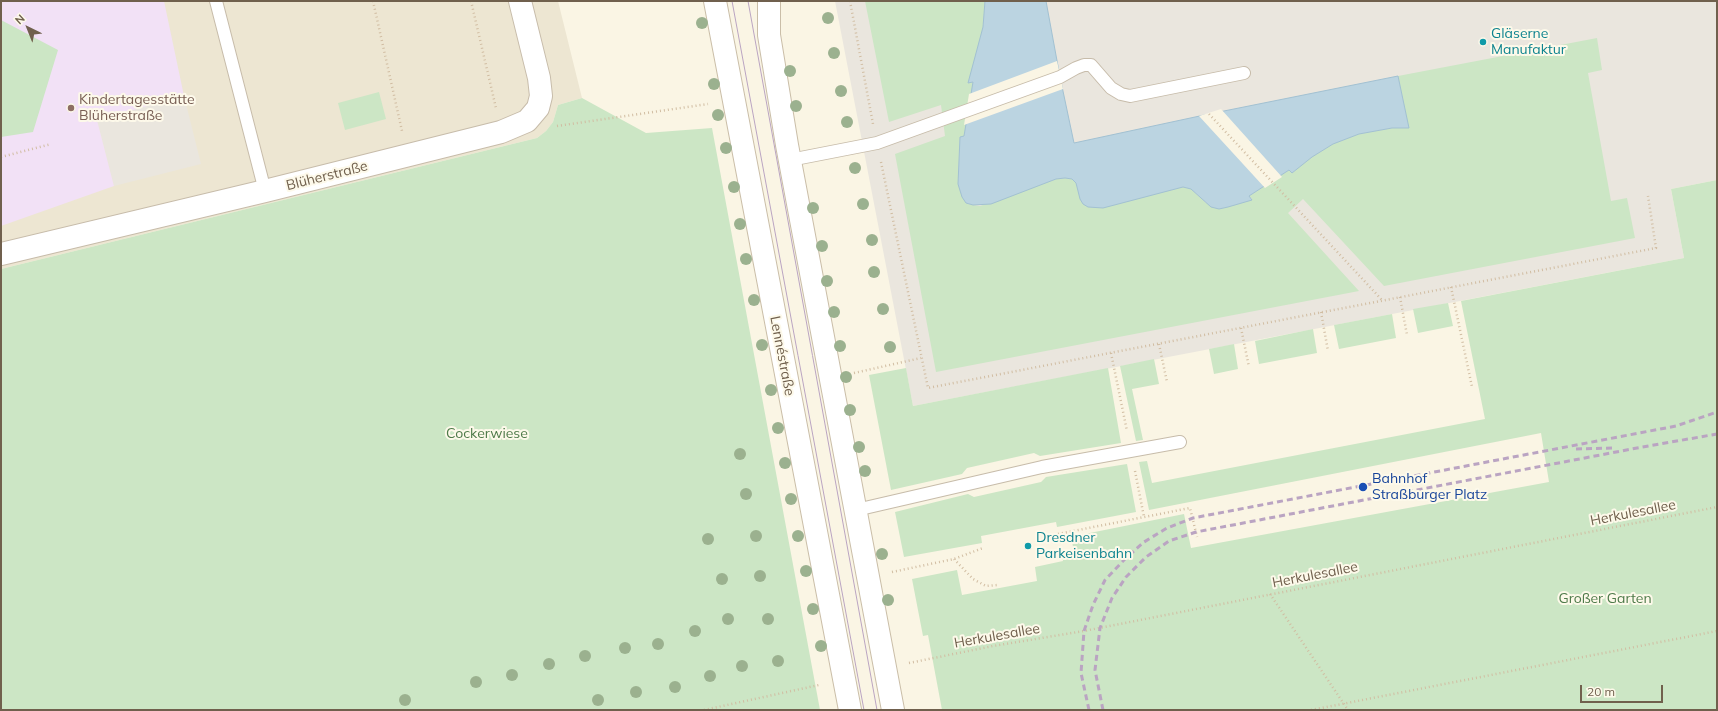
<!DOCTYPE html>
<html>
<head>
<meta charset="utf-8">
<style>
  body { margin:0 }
  #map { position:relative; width:1718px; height:711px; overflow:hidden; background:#faf5e4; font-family:Mulish,sans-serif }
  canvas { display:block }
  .frame { position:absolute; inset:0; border:2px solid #70604d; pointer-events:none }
  .north { position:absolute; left:8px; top:8px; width:40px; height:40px; -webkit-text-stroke:3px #fdf9ea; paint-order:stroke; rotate:317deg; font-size:11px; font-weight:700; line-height:16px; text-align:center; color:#70604d }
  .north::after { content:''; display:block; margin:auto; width:14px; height:18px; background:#70604d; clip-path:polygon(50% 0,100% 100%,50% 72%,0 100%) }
  .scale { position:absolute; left:1580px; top:685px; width:83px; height:18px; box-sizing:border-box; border:2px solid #70604d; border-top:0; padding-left:5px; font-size:12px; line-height:14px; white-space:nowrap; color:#70604d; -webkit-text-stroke:3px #fdf9ea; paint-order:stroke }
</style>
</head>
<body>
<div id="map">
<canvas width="1718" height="711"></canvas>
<div class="frame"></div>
<div class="north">N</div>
<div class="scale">20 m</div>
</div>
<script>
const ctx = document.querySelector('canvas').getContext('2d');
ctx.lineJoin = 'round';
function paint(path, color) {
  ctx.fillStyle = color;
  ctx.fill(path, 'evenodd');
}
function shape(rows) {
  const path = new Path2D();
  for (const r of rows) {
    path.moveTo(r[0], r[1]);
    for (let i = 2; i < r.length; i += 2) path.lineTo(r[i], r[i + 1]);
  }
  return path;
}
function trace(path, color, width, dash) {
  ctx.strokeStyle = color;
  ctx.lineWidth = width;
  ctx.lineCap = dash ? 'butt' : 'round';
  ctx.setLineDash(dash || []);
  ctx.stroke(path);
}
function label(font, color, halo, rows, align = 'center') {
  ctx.font = font + ' Mulish,sans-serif';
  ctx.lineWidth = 4;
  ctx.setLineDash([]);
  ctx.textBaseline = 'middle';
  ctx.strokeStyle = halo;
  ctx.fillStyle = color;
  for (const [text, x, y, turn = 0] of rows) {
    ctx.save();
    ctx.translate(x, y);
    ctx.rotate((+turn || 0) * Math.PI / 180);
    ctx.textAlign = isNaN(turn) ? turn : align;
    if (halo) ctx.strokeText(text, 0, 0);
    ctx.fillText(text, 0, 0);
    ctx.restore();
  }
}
paint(shape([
  [1,1,558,1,582,98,558,105,553,122,546,131,537,138,1,269]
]), '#ede6d2');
paint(shape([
  [835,1,1717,1,1717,180,1671,189,1684,258,913,406],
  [184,96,201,164,114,186,97,120]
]), '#eae6de');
paint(shape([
  [1,1,164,1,184,96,97,120,114,186,1,226]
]), '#f2e1f6');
paint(shape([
  [865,1,985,1,983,27,964,136,960,138,958,184,966,203,973,205,980,206,1056,179,1065,178,1072,179,1076,183,1083,204,1183,187,1191,189,1206,203,1252,199,1249,196,1289,170,1292,173,1312,157,1333,144,1359,134,1392,128,1408,127,1398,76,1597,38,1602,70,1588,73,1611,201,1627,198,1635,238,1384,286,1303,199,1288,213,1359,291,936,372,895,154,945,136,941,105,889,122],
  [1,20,58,50,33,132,1,137],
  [379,92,386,119,345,130,338,103],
  [582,98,646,133,712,128,820,710,1,710,1,269,537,138,546,131,553,122,558,105],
  [1717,180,1717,710,942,710,928,635,923,636,912,579,957,570,962,595,1037,581,1035,567,1063,561,1062,555,1074,553,1072,541,1060,544,1060,539,1184,514,1191,548,1549,482,1541,433,1149,510,1139,462,1147,461,1152,483,1485,419,1461,301,1684,258,1671,189],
  [1448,303,1453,326,1418,333,1413,309],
  [1392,314,1396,338,1339,349,1334,325],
  [1313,329,1317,353,1259,364,1255,341],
  [1234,344,1238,369,1214,374,1209,349],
  [1154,359,1159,384,1132,389,1143,440,1136,441,1120,366],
  [906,368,913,406,1108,368,1121,443,1040,456,1034,453,967,468,962,474,891,490,869,375],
  [1127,464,1136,512,1057,527,1056,522,981,536,982,543,904,557,895,512,968,494,974,497,1041,482,1046,477]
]), '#cce6c5');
const water = shape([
  [985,1,1046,1,1060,77,1074,143,1209,114,1398,76,1409,128,1392,128,1359,134,1333,144,1312,157,1292,173,1289,170,1249,196,1252,200,1228,207,1219,209,1211,207,1191,189,1183,187,1103,208,1088,207,1083,204,1080,199,1076,183,1072,179,1065,178,1056,179,991,204,973,205,966,203,962,197,958,184,960,137,964,136,973,82,968,83,983,27,985,1]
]);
paint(water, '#bbd4e1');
trace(water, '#a2c1d2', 1);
paint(shape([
  [1057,61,1063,89,964,125,969,94],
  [1221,109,1282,177,1265,188,1199,116]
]), '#faf5e4');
const lane = shape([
  [216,1,265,191],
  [790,160,877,143,1060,77,1076,68,1084,65,1091,65,1111,88,1121,94,1130,96,1244,73],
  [856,510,1042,467,1180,442]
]);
const street = shape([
  [1,254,265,191,501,132,527,121,538,108,541,96,539,78,520,1]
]);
const secondary = shape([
  [715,1,850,710],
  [769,1,769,35,787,145,893,710]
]);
trace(lane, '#c7bcaa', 14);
trace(street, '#c7bcaa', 24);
trace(secondary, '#cabea8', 24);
trace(shape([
  [373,1,402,131],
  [471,1,496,108],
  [850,1,873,124],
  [1209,114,1382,300],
  [557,126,708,104],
  [1,157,51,144],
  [881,162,928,388,1656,248,1648,196],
  [1451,287,1472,387],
  [1400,297,1407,335],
  [1321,312,1328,351],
  [1241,328,1249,367],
  [1159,344,1167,382],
  [1111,353,1127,431],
  [854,373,921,358],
  [1135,471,1144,517],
  [1058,534,1190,508,1197,537],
  [954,559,973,579,986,586,998,585],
  [892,572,954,559,983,548],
  [1270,594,1348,710],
  [909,663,993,646,1084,631,1717,507],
  [704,710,819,685],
  [1311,710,1717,631]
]), '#d1bda2', 2.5, [1, 3]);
trace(lane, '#fff', 12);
trace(street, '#fff', 22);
trace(secondary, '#fff', 22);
trace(shape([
  [732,1,864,710],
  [748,1,877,710]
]), '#baa4c2', 1);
trace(shape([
  [1576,449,1614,448],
  [1089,710,1081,673,1084,631,1093,605,1105,580,1124,560,1144,542,1167,528,1193,518,1676,426,1717,412],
  [1103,710,1095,670,1100,628,1112,598,1126,577,1146,557,1169,541,1196,532,1637,448,1717,434]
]), '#baa4c2', 3, [6, 4]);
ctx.fillStyle = '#9bb18f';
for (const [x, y] of [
  [828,18],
  [702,23],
  [834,53],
  [790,71],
  [714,84],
  [841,91],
  [796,106],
  [718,115],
  [847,122],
  [726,148],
  [855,168],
  [734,187],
  [863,204],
  [813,208],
  [740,224],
  [872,240],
  [822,246],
  [746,259],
  [874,272],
  [827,281],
  [754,300],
  [883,309],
  [834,312],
  [762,345],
  [840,346],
  [890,347],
  [846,377],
  [771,390],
  [850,410],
  [778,428],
  [859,447],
  [740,454],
  [785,463],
  [865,471],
  [746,494],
  [791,499],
  [756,536],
  [798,536],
  [708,539],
  [882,554],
  [806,571],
  [760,576],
  [722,579],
  [888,600],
  [813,609],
  [728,619],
  [768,619],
  [695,631],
  [658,644],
  [821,646],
  [625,648],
  [585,656],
  [778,661],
  [549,664],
  [742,666],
  [512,675],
  [710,676],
  [476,682],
  [675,687],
  [636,692],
  [405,700],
  [598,700]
]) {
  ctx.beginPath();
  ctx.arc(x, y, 6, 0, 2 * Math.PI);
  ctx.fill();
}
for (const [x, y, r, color] of [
  [1483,42,4,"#0f9aa8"],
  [71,108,4,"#8d6e63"],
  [1363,487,5,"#1a4fb4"],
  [1028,546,4,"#0f9aa8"]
]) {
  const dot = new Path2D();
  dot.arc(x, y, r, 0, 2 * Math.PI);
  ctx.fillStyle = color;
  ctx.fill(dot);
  trace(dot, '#fdf9ea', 1.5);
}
label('14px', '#0d838f', '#fdf9ea', [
  ["Gläserne",1491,34],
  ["Manufaktur",1491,50],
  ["Dresdner",1036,538],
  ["Parkeisenbahn",1036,554]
], 'left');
label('14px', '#785e54', '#fdf9ea', [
  ["Kindertagesstätte",79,100],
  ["Blüherstraße",79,116]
], 'left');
label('14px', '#70604d', '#fdf9ea', [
  ["Blüherstraße",327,176,-14],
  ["Lennéstraße",782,356,79],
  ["Herkulesallee",1633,513,-11],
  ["Herkulesallee",1315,575,-11],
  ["Herkulesallee",997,636,-10]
]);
label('14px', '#4e7a49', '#fdf9ea', [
  ["Cockerwiese",487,434],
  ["Großer Garten",1605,599]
]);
label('14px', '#164399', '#fdf9ea', [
  ["Bahnhof",1372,479],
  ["Straßburger Platz",1372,495]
], 'left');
</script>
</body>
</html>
